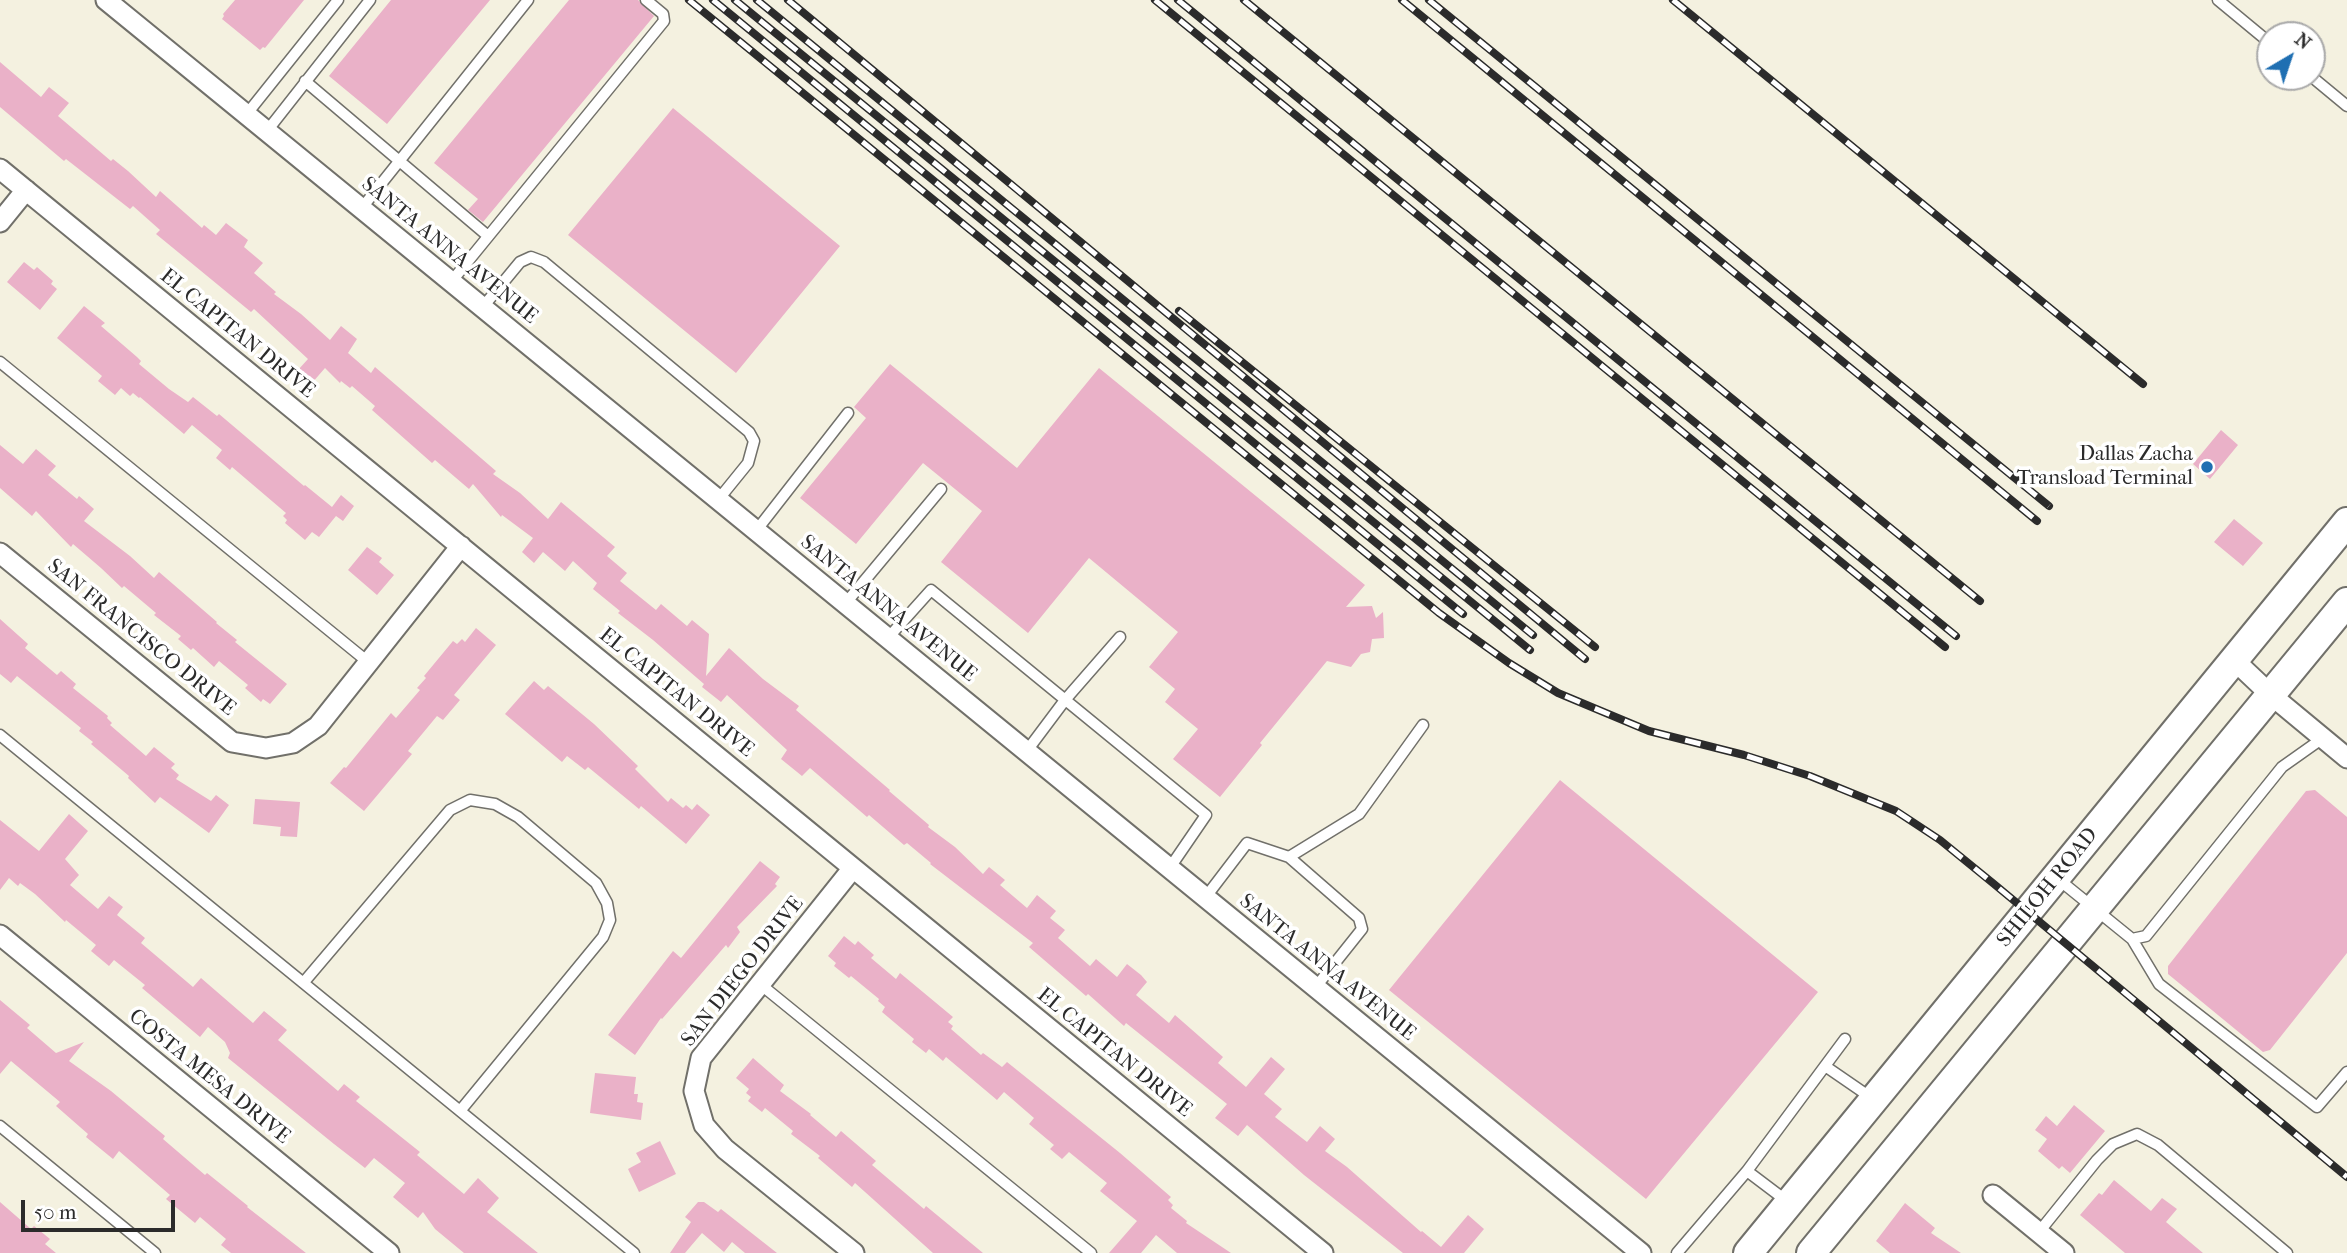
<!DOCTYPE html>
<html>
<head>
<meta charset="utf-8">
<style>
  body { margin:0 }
  #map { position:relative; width:2347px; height:1253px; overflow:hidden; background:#f4f1e0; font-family:"IM FELL French Canon",serif }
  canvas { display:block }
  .north { position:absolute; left:2256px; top:21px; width:70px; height:70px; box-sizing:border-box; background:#fff; border:2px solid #aaa; border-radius:50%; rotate:39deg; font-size:19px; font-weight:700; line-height:28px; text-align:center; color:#2b2b2b }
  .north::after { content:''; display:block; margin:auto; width:24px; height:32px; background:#1f6fb2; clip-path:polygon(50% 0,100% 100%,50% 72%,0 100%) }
  .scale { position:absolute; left:21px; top:1200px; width:154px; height:32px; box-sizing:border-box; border:4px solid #2b2b2b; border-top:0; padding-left:9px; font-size:21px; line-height:24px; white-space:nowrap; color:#2b2b2b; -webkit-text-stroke:5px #fff; paint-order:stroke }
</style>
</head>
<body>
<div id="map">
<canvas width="2347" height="1253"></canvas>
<div class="north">N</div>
<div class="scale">50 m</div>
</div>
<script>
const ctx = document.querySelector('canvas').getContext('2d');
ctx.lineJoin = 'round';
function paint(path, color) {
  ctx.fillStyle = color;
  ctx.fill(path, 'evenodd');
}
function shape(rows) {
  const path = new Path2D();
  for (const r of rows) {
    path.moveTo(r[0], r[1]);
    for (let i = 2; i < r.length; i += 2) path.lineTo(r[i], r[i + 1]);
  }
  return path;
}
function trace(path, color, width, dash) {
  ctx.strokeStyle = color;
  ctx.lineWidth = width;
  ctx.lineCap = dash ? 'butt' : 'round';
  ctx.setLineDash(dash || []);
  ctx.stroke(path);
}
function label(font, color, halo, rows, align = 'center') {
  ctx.font = font + ' "IM FELL French Canon",serif';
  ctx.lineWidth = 7;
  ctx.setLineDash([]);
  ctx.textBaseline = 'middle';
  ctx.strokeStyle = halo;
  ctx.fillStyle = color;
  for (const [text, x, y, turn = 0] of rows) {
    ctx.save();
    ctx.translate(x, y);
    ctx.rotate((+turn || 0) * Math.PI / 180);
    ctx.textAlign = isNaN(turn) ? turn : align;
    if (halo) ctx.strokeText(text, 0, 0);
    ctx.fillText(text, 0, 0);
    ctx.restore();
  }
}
paint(shape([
  [235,0,304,0,265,48,263,47,260,50,222,19,224,16,223,14],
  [391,0,490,0,387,124,329,76],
  [569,0,638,0,654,16,483,222,468,210,478,199,434,163],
  [0,62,41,97,49,87,69,103,58,116,111,161,113,159,128,171,156,197,160,191,202,228,204,225,216,235,226,223,248,240,244,247,263,263,254,273,276,292,274,294,301,314,330,340,341,326,357,339,348,353,371,373,375,367,496,471,493,474,520,493,548,519,561,502,615,547,607,556,627,573,620,581,656,610,661,604,687,626,692,620,709,634,706,676,729,648,763,679,799,706,796,710,890,790,889,791,929,825,928,827,955,847,983,874,989,867,1005,880,1000,885,1027,908,1037,895,1056,911,1050,918,1065,930,1058,938,1090,966,1096,959,1117,977,1127,964,1141,975,1147,982,1136,995,1169,1023,1175,1015,1223,1057,1218,1063,1246,1087,1271,1057,1285,1069,1264,1094,1282,1109,1275,1117,1307,1142,1320,1126,1335,1139,1325,1151,1347,1167,1421,1232,1422,1231,1441,1247,1468,1215,1484,1229,1464,1253,1403,1253,1304,1175,1247,1125,1238,1136,1215,1118,1227,1104,1126,1023,1124,1026,1088,994,1086,996,1029,947,1033,943,930,864,931,863,907,843,904,845,869,815,867,817,810,768,802,776,781,759,787,750,727,695,721,702,702,687,704,684,653,640,618,613,620,611,593,589,597,583,573,561,565,571,543,552,534,563,522,552,533,538,502,515,501,517,473,484,469,489,435,460,432,463,372,410,375,406,352,386,350,388,341,381,340,383,325,368,312,383,298,370,308,359,254,309,251,312,156,234,160,230,133,206,130,209,66,159,64,161,0,107],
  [673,108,840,246,736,373,568,235],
  [24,262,34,270,37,267,53,281,51,284,57,289,40,310,7,282],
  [84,306,105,323,101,326,137,357,141,361,139,364,169,389,188,402,193,397,217,416,219,414,304,486,305,485,332,507,341,495,354,506,343,521,336,516,319,537,312,532,305,540,285,523,287,520,283,516,286,513,232,467,230,470,216,458,222,450,192,425,184,434,140,397,139,398,133,393,130,396,121,388,115,395,98,381,102,376,57,338],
  [890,364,1017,468,1099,368,1365,585,1346,607,1372,606,1376,618,1383,612,1384,638,1372,639,1370,652,1361,654,1351,667,1327,661,1260,743,1262,745,1220,797,1173,759,1198,729,1165,702,1175,689,1149,667,1178,632,1089,558,1028,633,941,562,982,511,923,463,856,544,800,498,866,418,854,407],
  [2221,430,2238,445,2210,479,2193,464],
  [0,445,23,464,36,449,56,466,48,475,77,499,79,496,94,509,84,521,130,556,154,578,159,572,217,622,216,623,237,640,235,642,287,684,270,704,263,699,261,702,245,688,248,685,219,661,214,667,193,648,191,650,178,639,181,636,154,615,156,613,124,586,122,588,101,568,73,544,71,547,36,511,32,516,0,488],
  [2234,519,2263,543,2243,566,2214,542],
  [367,547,382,558,379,562,394,575,377,595,348,570],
  [0,619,28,644,25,648,57,675,61,671,76,684,73,688,108,716,107,718,112,723,110,725,146,756,154,747,175,764,171,768,179,775,176,779,211,801,216,795,229,805,209,833,160,797,155,803,128,778,129,776,91,744,93,742,79,731,81,728,17,676,11,683,0,674],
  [476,628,496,645,454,695,460,700,443,720,437,716,408,751,412,754,364,811,330,783,344,767,346,768,391,713,396,718,420,690,417,688,426,678,424,676,453,641,457,644,462,639,465,642],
  [534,681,544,690,548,686,594,724,638,766,635,769,668,802,671,798,683,808,686,805,692,810,697,804,710,815,686,844,641,806,639,809,633,804,588,767,585,770,567,756,562,762,505,714],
  [1560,780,1818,992,1646,1199,1389,990],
  [2315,790,2347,817,2347,953,2270,1050,2263,1052,2168,974,2168,966,2306,791],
  [255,799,300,802,297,837,280,836,281,827,253,824],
  [69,814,88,831,65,859,79,875,70,885,98,909,109,896,123,907,117,915,145,938,141,943,193,987,201,978,253,1023,264,1011,287,1030,278,1040,338,1091,344,1084,360,1097,356,1101,420,1152,417,1155,464,1194,478,1178,499,1198,487,1212,538,1253,464,1253,435,1229,423,1212,418,1218,393,1197,405,1183,374,1158,365,1168,334,1144,228,1058,230,1053,225,1042,208,1027,200,1037,142,988,145,985,114,960,109,966,91,951,96,945,66,920,65,922,35,894,20,883,18,886,9,878,0,890,0,820,39,851],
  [760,861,780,877,775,884,777,886,737,927,740,932,728,948,726,945,662,1019,661,1018,635,1055,608,1035,673,951,681,958],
  [844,936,855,945,858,941,874,955,871,958,896,979,900,973,953,1017,948,1022,953,1026,951,1029,981,1055,983,1053,1002,1067,1007,1062,1120,1153,1171,1197,1168,1200,1173,1205,1171,1208,1187,1221,1186,1223,1231,1253,1177,1253,1156,1235,1141,1253,1109,1253,1137,1221,1100,1191,1107,1183,1069,1152,1062,1159,1050,1149,1054,1145,1029,1124,1034,1118,1004,1092,997,1100,946,1057,943,1061,929,1049,926,1053,912,1042,914,1039,882,1012,885,1007,878,1001,879,999,851,976,849,978,834,966,836,963,828,956],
  [0,1000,30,1025,27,1028,56,1053,84,1042,69,1061,111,1091,165,1136,163,1139,205,1175,207,1173,248,1206,247,1207,306,1253,231,1253,221,1245,226,1239,200,1217,195,1223,166,1199,170,1195,119,1151,113,1159,86,1137,88,1134,56,1106,60,1102,11,1061,0,1074],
  [753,1058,784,1085,780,1091,811,1114,810,1115,836,1137,841,1131,876,1161,872,1165,924,1209,926,1206,983,1253,933,1253,855,1183,852,1187,818,1158,820,1156,791,1134,793,1131,765,1108,762,1112,748,1101,751,1097,746,1093,749,1089,736,1078],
  [595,1073,636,1077,634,1094,638,1094,637,1102,643,1103,641,1120,590,1113],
  [2074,1105,2105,1131,2070,1173,2062,1166,2059,1169,2038,1151,2047,1139,2035,1130,2046,1116,2057,1126],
  [660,1141,676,1174,639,1192,628,1169,641,1162,636,1153],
  [2114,1180,2151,1211,2162,1198,2177,1209,2166,1222,2203,1253,2125,1253,2112,1242,2080,1215,2099,1193,2102,1195],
  [0,1202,31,1229,34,1226,50,1239,45,1244,56,1253,0,1253],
  [698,1202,704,1202,718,1212,721,1209,777,1253,745,1253,732,1242,724,1252,702,1233,685,1253,670,1253,691,1222,685,1217],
  [1905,1203,1935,1228,1931,1233,1961,1253,1890,1253,1876,1241]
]), '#eab1c8');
const lane = shape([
  [2218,0,2270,43],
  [2312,77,2347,106],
  [305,81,488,236],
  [246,115,338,0],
  [267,131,370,0],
  [361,209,528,0],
  [451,282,664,21,663,14,646,0],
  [482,308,520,262,531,257,544,262,749,432,754,441,748,463,718,500],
  [0,362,368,662],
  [756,531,848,413],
  [845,604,941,489],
  [887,639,931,590,1206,815,1169,869],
  [0,735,634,1253],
  [1026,752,1065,700,1120,637],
  [1289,857,1359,814,1423,725],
  [2058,879,2132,939,2146,936,2282,767,2323,738],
  [1205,898,1247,843,1289,857,1359,918,1362,929,1315,988],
  [2132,939,2159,984,2317,1107,2347,1072],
  [304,982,450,810,470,800,495,804,518,817,596,883,607,903,610,920,603,937,460,1111],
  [760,984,1091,1253],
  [1825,1066,1873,1099],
  [0,1126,155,1253],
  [1747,1171,1788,1202],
  [2039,1232,2097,1160,2113,1144,2137,1134,2158,1145,2287,1253],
  [1677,1253,1747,1171,1845,1039]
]);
const street = shape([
  [106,0,1641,1253],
  [0,169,1323,1253],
  [0,222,26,190],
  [0,553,232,742,266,748,293,743,318,726,461,546],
  [2234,660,2271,695,2347,758],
  [853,868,701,1058,694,1091,704,1125,725,1149,854,1253],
  [0,935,389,1253],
  [1993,1195,2064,1253]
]);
const secondary = shape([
  [1748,1253,2347,522],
  [1811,1253,2347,602]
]);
trace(lane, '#71706a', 13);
trace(street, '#71706a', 23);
trace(secondary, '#71706a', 32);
trace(lane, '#fff', 10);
trace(street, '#fff', 19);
trace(secondary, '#fff', 28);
const rail = shape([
  [689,0,1439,613,1509,663,1558,693,1649,731,1744,755,1810,776,1896,811,1940,840,1994,884,2347,1177],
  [713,0,1463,614],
  [735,0,1530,650],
  [757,0,1533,635],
  [788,0,1585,659],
  [1155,0,1945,647],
  [1178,0,1956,636],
  [1244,0,1980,601],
  [1402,0,2037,521],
  [1429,0,2049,506],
  [1673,0,2143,384],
  [1179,311,1595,647]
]);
trace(rail, '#2b2b2b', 8);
trace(rail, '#fff', 5, [16]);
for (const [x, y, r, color] of [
  [2207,467,7,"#1f6fb2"]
]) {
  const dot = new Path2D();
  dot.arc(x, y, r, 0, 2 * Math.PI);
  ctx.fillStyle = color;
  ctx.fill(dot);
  trace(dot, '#fff', 2.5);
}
label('21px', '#2b2b2b', '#fff', [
  ["SANTA ANNA AVENUE",449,251,39],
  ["EL CAPITAN DRIVE",237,334,39],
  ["SANTA ANNA AVENUE",888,609,39],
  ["SAN FRANCISCO DRIVE",141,638,39],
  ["EL CAPITAN DRIVE",676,693,39],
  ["SHILOH ROAD",2048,888,-51],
  ["SANTA ANNA AVENUE",1327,968,39],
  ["SAN DIEGO DRIVE",743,972,-52],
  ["EL CAPITAN DRIVE",1114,1053,39],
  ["COSTA MESA DRIVE",209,1077,39]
]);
label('21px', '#2b2b2b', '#fff', [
  ["Dallas Zacha",2193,455],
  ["Transload Terminal",2193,479]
], 'right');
</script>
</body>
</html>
